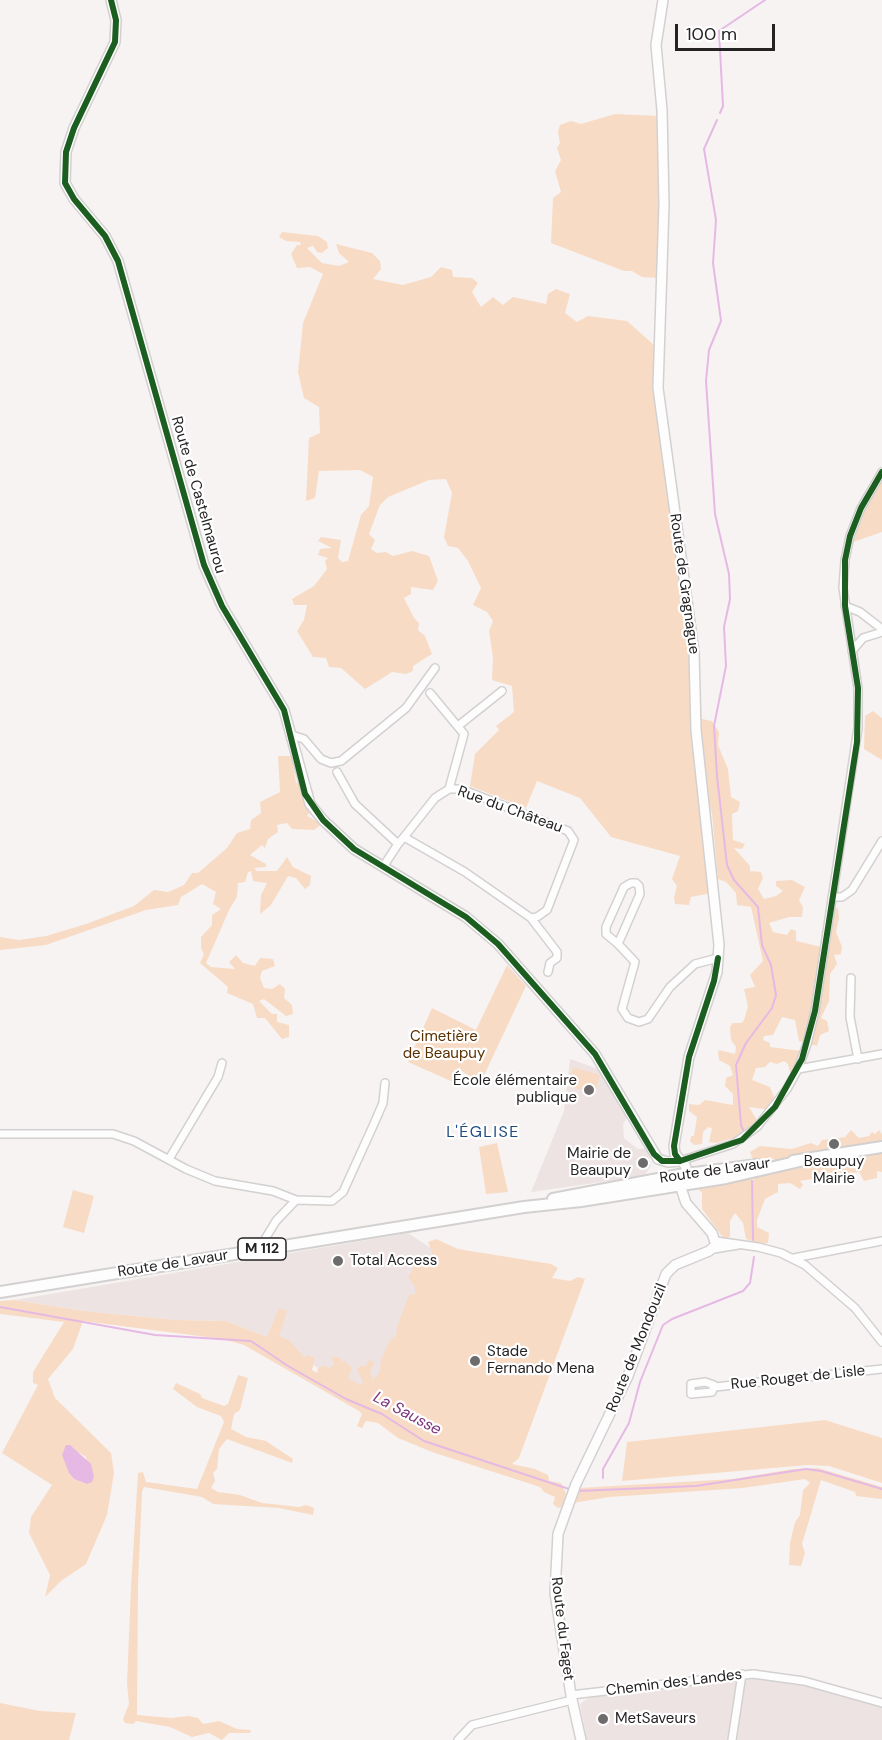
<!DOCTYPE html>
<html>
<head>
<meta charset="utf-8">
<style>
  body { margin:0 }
  #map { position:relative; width:882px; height:1740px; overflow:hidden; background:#f7f3f3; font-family:"DM Sans",sans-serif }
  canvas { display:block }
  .scale { position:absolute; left:675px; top:24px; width:100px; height:27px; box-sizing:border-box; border:3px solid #252223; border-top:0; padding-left:8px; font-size:18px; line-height:21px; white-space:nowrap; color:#252223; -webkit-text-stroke:4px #fff; paint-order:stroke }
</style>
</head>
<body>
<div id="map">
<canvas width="882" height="1740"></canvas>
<div class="scale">100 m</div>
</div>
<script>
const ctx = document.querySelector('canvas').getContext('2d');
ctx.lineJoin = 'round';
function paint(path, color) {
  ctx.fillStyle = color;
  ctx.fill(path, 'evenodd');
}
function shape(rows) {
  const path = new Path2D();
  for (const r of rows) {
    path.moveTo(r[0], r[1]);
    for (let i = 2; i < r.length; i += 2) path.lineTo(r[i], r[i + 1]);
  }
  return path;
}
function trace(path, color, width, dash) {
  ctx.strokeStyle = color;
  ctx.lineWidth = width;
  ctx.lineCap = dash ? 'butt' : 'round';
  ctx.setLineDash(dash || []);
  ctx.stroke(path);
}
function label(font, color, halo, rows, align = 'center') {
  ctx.font = font + ' "DM Sans",sans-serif';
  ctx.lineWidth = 4.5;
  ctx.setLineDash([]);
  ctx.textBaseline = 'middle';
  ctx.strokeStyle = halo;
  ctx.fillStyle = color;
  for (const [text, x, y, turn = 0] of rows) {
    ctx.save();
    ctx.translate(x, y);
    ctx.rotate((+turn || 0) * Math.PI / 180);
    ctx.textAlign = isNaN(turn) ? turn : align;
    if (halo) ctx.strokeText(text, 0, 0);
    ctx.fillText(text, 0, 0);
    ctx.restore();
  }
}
paint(shape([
  [570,1059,601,1070,627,1118,623,1124,624,1138,638,1149,647,1148,651,1166,644,1176,531,1192,564,1111],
  [408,1233,440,1254,376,1403,267,1337,226,1321,175,1320,84,1311,15,1300],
  [762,1678,839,1692,882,1705,882,1740,587,1740,580,1704,591,1696]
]), '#eee3e3');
paint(shape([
  [615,114,659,116,661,189,658,278,642,277,632,271,624,271,551,243,553,198,561,192,555,171,561,160,557,148,560,143,558,132,560,125,571,121,581,124],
  [282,232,318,236,327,242,328,248,322,253,317,252,313,246,307,248,322,263,339,266,349,262,339,253,336,244,372,253,380,261,381,269,373,279,403,285,431,277,441,267,452,270,453,277,472,278,478,283,472,292,481,307,493,297,503,305,513,297,546,304,548,294,556,289,570,294,565,313,577,322,588,316,627,321,654,345,654,388,689,648,691,737,712,893,691,897,689,905,675,904,674,897,677,886,672,879,680,856,611,837,580,798,537,781,526,808,470,786,475,754,499,730,496,726,514,712,512,686,492,680,493,657,489,631,493,621,487,612,473,605,481,588,468,561,458,548,448,546,444,537,452,493,446,479,429,480,388,497,380,505,369,534,375,540,371,549,377,553,386,552,393,556,412,551,429,556,438,581,433,590,411,587,411,594,404,598,414,618,419,623,418,630,425,636,432,654,413,666,413,671,406,674,392,672,365,689,341,668,329,667,326,658,313,657,297,631,304,620,307,605,294,605,292,599,314,586,327,569,325,561,328,558,318,555,320,549,332,548,318,541,321,537,341,540,338,558,342,562,348,561,361,515,369,506,373,477,360,470,319,471,315,498,306,501,309,438,320,433,319,407,304,398,298,372,303,323,323,274,310,267,297,268,291,254,297,245,301,245,300,242,286,241,279,237],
  [882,478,882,532,853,542,866,507],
  [873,711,882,718,882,760,864,749,865,716],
  [702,719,712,721,719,732,718,745,728,769,731,797,740,802,738,811,732,814,733,840,745,844,742,849,734,848,750,866,750,871,761,872,763,878,758,889,764,899,776,896,783,891,776,886,776,881,792,880,805,887,799,900,803,907,802,917,789,917,769,923,773,932,787,935,791,929,796,931,796,941,826,948,832,909,838,908,839,918,836,932,842,947,841,954,834,955,837,964,830,974,829,1001,821,1018,827,1021,829,1031,820,1035,817,1046,799,1041,795,1020,782,1017,773,1035,764,1036,763,1040,770,1043,770,1047,801,1051,795,1073,790,1072,788,1064,784,1061,777,1064,770,1062,765,1067,756,1068,752,1080,770,1087,774,1097,771,1110,749,1107,757,1120,741,1136,716,1143,709,1142,712,1128,708,1127,703,1132,702,1144,694,1145,690,1141,691,1136,694,1136,697,1117,689,1111,689,1104,699,1105,705,1100,733,1105,733,1094,725,1086,726,1078,733,1075,730,1066,719,1060,718,1052,719,1050,735,1054,736,1047,731,1040,730,1027,733,1023,741,1023,744,1020,748,1006,744,989,755,987,750,975,763,961,751,907,737,905,736,893,726,882,718,879,712,814,705,784,697,724],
  [278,756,292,756,296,783,307,780,314,793,305,797,311,811,307,816,322,824,314,830,292,829,287,823,277,825,278,832,268,839,265,848,262,845,250,855,266,864,266,867,254,868,257,871,277,871,287,857,293,867,311,876,310,885,305,889,296,878,288,876,271,905,260,914,261,895,267,883,253,881,251,871,248,872,245,882,238,883,237,897,230,908,206,963,211,967,235,969,229,962,236,955,243,963,255,966,260,958,273,959,275,966,262,971,260,978,264,988,272,989,280,984,285,989,284,998,292,1005,293,1014,286,1016,264,999,259,1001,272,1014,277,1014,277,1022,289,1025,289,1037,282,1039,265,1018,257,1018,253,1004,227,993,228,987,200,963,204,954,201,948,201,937,212,925,212,915,221,909,213,904,216,892,202,884,181,897,178,905,146,910,46,945,0,950,0,937,19,940,46,936,86,924,134,906,154,890,168,892,184,885,192,873,198,873,227,848,237,833,250,829,251,820,261,813,260,802,280,792],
  [507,965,526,986,480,1084,459,1069,453,1082,408,1062,432,1008,476,1030],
  [573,1067,600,1075,595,1094,568,1086],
  [851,1130,859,1138,869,1136,872,1132,875,1134,879,1130,882,1134,882,1172,877,1171,877,1178,864,1181,859,1172,800,1181,803,1185,800,1189,790,1183,778,1184,778,1192,765,1199,757,1220,757,1227,769,1233,768,1243,760,1244,746,1239,743,1223,735,1213,730,1221,730,1237,724,1239,702,1209,702,1193,697,1188,744,1177,753,1180,757,1174,779,1172,789,1167,771,1158,760,1162,753,1160,750,1152,760,1146,792,1149,811,1143,818,1146,822,1140,845,1137],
  [497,1143,508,1192,486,1194,479,1147],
  [73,1190,94,1196,84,1233,63,1227],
  [436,1239,458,1249,551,1264,558,1268,552,1278,570,1281,578,1277,585,1279,519,1458,512,1464,535,1469,548,1475,549,1481,561,1483,566,1494,562,1507,558,1508,553,1504,555,1497,544,1492,540,1487,432,1452,398,1438,378,1423,366,1421,362,1428,357,1426,362,1414,359,1411,244,1345,222,1339,83,1321,73,1349,48,1379,55,1398,111,1453,114,1473,107,1515,86,1564,61,1581,45,1597,50,1575,29,1533,31,1517,52,1485,2,1453,38,1385,33,1383,33,1372,64,1322,0,1314,0,1301,15,1300,84,1311,175,1320,226,1321,267,1337,279,1308,287,1311,279,1336,290,1341,304,1357,309,1355,315,1359,312,1370,317,1373,318,1368,326,1365,329,1369,334,1365,332,1357,340,1357,341,1361,345,1361,352,1368,348,1378,360,1385,363,1382,357,1370,360,1366,366,1366,369,1360,374,1362,370,1372,373,1380,380,1372,381,1359,390,1340,396,1336,397,1327,409,1295,415,1294,415,1287,408,1277,413,1269,411,1257,422,1255,429,1260,433,1255,428,1242],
  [66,1445,86,1457,87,1484,74,1479,69,1473],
  [238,1375,248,1378,240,1410,234,1414,231,1429,246,1437,266,1441,293,1459,292,1463,227,1439,219,1449,217,1469,213,1473,215,1481,211,1488,218,1492,240,1495,262,1503,299,1507,306,1505,314,1508,313,1515,279,1508,213,1504,202,1497,144,1487,142,1492,138,1584,137,1715,171,1718,188,1716,198,1718,203,1724,219,1721,237,1729,251,1730,250,1733,229,1733,222,1740,209,1733,192,1737,170,1727,136,1721,133,1724,125,1723,123,1719,129,1704,127,1683,131,1587,138,1473,143,1472,146,1482,197,1489,224,1422,221,1416,197,1407,173,1389,176,1383,200,1394,202,1398,224,1406,228,1404],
  [825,1420,882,1438,882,1483,829,1466,808,1465,622,1481,627,1442],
  [818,1468,882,1487,882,1499,856,1496,855,1492,821,1480,802,1544,805,1553,801,1566,789,1565,790,1543,795,1522,800,1515,803,1490,810,1483,805,1479,743,1488,609,1497,573,1503,579,1488,733,1479,793,1469],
  [0,1703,40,1711,76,1713,69,1740,0,1740]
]), '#f8dbc4');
paint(shape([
  [66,1445,70,1445,91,1464,94,1477,92,1482,87,1484,74,1479,69,1473,62,1455]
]), '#e5b9e4');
trace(shape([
  [720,113,723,106,719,31,765,0],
  [717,120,704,149,716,220,713,263,721,321,709,350,706,381,715,514,729,574,730,599,724,627,726,666,714,726,717,776,727,865,734,880,758,907,762,945,771,965,776,995,772,1008,746,1043,736,1065,741,1125,744,1132],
  [752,1181,753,1240],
  [0,1307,155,1335,251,1341,288,1366,346,1399,382,1414,424,1441,572,1490],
  [603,1478,603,1469,629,1423,640,1382,663,1325,672,1319,743,1291,750,1283,754,1257],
  [577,1491,696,1486,806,1469,821,1471,882,1489]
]), '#e5b9e4', 2);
const street = shape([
  [845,606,860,612,882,629],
  [852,651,863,638,882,632],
  [430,693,464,734,449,789],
  [458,726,502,691],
  [292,735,304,739,321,759,331,763,341,761,406,708,435,668],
  [337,772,355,804,398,844],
  [383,867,398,844,404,837,435,798,449,789,461,789,568,831,574,840,547,910,537,917,531,918,465,872,404,837],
  [832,897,842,897,852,890,882,841],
  [531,918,557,952,557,958,550,963,548,972],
  [618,944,606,934,606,927,624,887,631,883,636,883,639,886,640,894,618,944,635,962,622,1009,628,1018,639,1022,648,1019,670,987,695,964,718,958],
  [851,978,850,1017,858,1059],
  [798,1069,882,1054],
  [0,1134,113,1134,134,1141,186,1169,215,1181,273,1191,296,1200,332,1201,343,1192,373,1126,383,1103,385,1083],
  [169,1159,218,1077,222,1063],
  [680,1161,733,1144,757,1127,787,1089,798,1069,807,1044,815,1011,858,728,858,688,843,588,845,560,850,536,861,508,882,472],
  [716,1241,758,1247,781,1253,805,1265,855,1308,882,1342],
  [264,1249,265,1239,276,1221,296,1200],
  [714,1249,738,1245],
  [794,1258,882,1241],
  [705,1382,714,1385,712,1392,691,1394,691,1384,705,1382],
  [715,1387,882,1369],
  [571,1695,753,1674,804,1681,882,1703],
  [458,1740,472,1725,572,1700],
  [732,1740,742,1674]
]);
const secondary = shape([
  [111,0,116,20,115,42,74,128,66,152,65,183,74,199,105,236,118,261,204,565,222,606,284,710,310,804,323,820,354,849,466,917,498,944,595,1054,658,1159,668,1162,680,1161],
  [663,0,656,45,662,110,664,205,658,388,694,652,696,730,719,945,717,972,689,1057,674,1146,675,1154,685,1165,688,1174],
  [581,1740,571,1695,555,1593,558,1534,576,1484,628,1376,666,1274,675,1265,709,1251,716,1245,712,1233,686,1203,680,1185]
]);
const primary = shape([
  [793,1161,882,1147],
  [553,1199,679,1175,757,1165],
  [0,1292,524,1207,581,1201,726,1178,800,1161]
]);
trace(street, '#d3d0d0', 10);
trace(secondary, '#d3d0d0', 12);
trace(primary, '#d3d0d0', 14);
trace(street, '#fefdfd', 7);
trace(secondary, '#fefdfd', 9);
trace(primary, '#fefdfd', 10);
trace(shape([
  [111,0,116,20,115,42,74,128,66,152,65,183,74,199,105,236,118,261,204,565,222,606,284,710,305,794,323,820,354,849,466,917,498,944,595,1054,654,1154,662,1161,680,1161,742,1140,775,1107,802,1059,815,1011,857,742,858,688,845,606,845,560,850,536,861,508,882,472],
  [680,1161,675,1154,674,1146,689,1057,714,981,718,958]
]), '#1b5e20', 6);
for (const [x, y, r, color] of [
  [589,1090,6,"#6e6b6c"],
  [834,1144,6,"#6e6b6c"],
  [643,1163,6,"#6e6b6c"],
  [338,1261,6,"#6e6b6c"],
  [475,1361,6,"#6e6b6c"],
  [603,1719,6,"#6e6b6c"]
]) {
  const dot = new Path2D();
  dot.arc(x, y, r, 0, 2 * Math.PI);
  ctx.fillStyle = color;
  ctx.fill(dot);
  trace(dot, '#fff', 2);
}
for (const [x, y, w] of [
  [262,1249,48]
]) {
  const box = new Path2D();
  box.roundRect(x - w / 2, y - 11, w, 22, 4.5);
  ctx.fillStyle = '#fff';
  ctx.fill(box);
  trace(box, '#252223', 1.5);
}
label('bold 14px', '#252223', null, [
  ["M 112",262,1249]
]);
label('15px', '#252223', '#fff', [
  ["Route de Castelmaurou",198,495,74],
  ["Route de Gragnague",684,584,82],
  ["Rue du Château",510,810,20],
  ["Route de Lavaur",715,1171,-8],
  ["Route de Lavaur",173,1264,-9],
  ["Route de Mondouzil",637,1348,-68],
  ["Rue Rouget de Lisle",798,1378,-6],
  ["Route du Faget",562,1629,83],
  ["Chemin des Landes",674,1683,-7]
]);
label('15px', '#5a3000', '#fff', [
  ["Cimetière",444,1037],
  ["de Beaupuy",444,1054]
]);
label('15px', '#252223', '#fff', [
  ["École élémentaire",577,1081,"right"],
  ["publique",577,1098,"right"],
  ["Mairie de",631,1154,"right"],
  ["Beaupuy",631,1171,"right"],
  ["Beaupuy",834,1162,"center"],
  ["Mairie",834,1179,"center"],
  ["Total Access",350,1261],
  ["Stade",487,1352],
  ["Fernando Mena",487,1369],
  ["MetSaveurs",615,1719]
], 'left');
ctx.letterSpacing = '1.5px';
label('16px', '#204d81', '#fff', [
  ["L'ÉGLISE",483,1133]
]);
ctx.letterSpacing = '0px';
label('italic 16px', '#7a337d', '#fff', [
  ["La Sausse",407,1414,28]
]);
</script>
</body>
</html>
